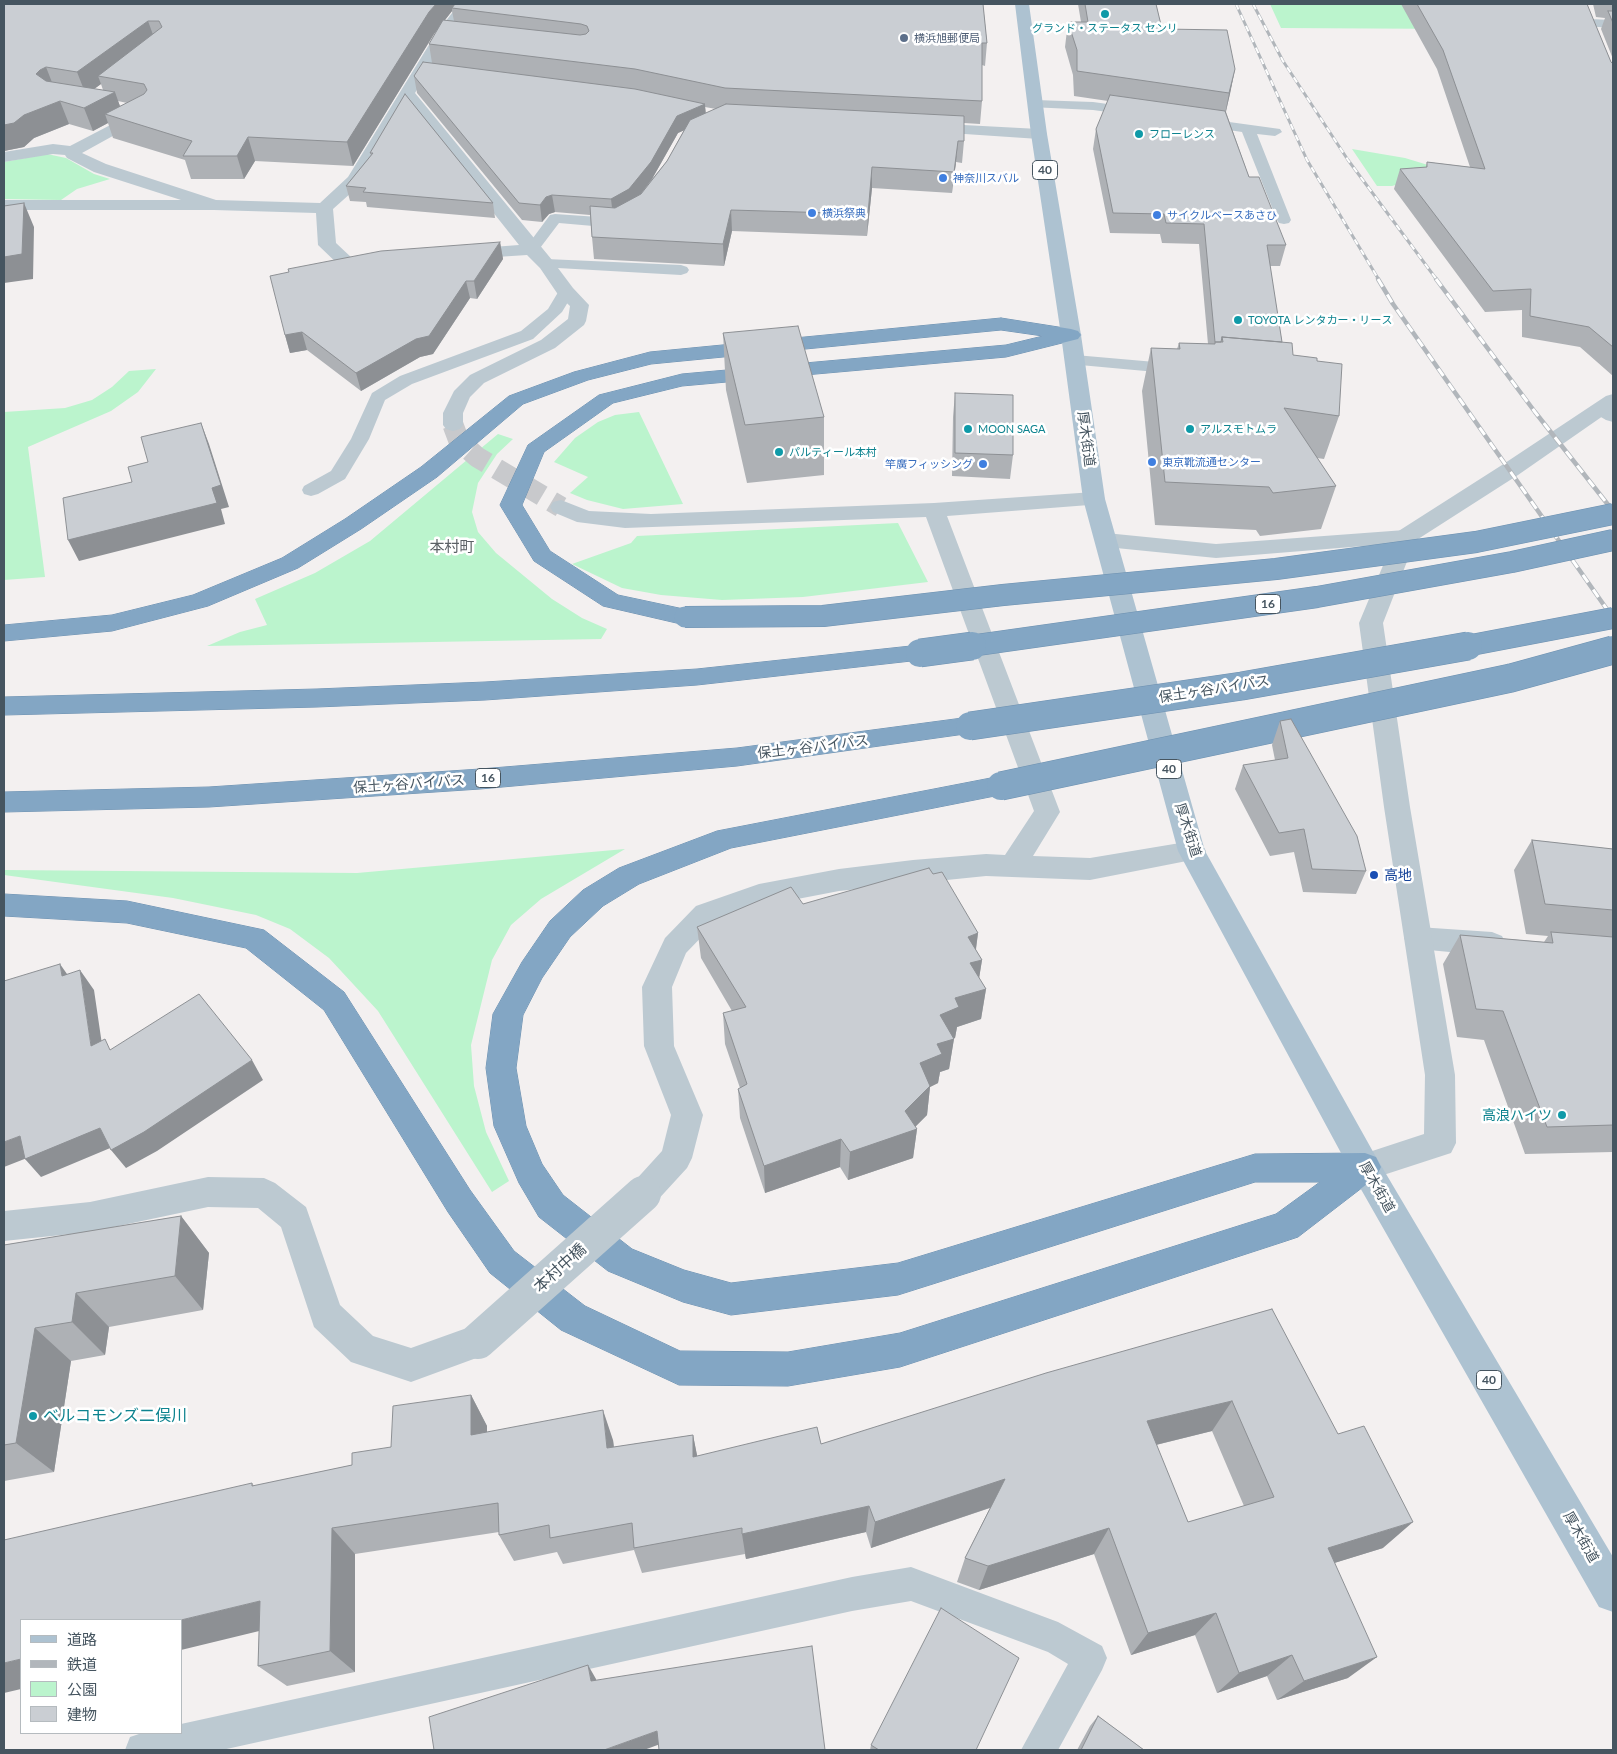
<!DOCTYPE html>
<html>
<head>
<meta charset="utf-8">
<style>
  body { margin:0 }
  #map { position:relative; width:1617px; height:1754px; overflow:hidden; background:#f3f0f0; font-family:Lato,"Noto Sans JP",sans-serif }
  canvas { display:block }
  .frame { position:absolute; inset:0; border:5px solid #465560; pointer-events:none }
  .legend { position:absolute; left:20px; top:1619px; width:162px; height:115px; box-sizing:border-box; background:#fff; border:1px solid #b5bbbf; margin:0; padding:6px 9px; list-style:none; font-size:15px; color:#465560 }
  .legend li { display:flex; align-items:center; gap:10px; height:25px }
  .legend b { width:25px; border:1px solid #b5bbbf }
</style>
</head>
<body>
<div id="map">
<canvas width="1617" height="1754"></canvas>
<div class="frame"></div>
<ul class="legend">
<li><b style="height:6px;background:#adc2d1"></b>道路</li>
<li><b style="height:6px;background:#b1b6bb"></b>鉄道</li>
<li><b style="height:14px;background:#bbf4cd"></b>公園</li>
<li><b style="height:14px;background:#caced3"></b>建物</li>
</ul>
</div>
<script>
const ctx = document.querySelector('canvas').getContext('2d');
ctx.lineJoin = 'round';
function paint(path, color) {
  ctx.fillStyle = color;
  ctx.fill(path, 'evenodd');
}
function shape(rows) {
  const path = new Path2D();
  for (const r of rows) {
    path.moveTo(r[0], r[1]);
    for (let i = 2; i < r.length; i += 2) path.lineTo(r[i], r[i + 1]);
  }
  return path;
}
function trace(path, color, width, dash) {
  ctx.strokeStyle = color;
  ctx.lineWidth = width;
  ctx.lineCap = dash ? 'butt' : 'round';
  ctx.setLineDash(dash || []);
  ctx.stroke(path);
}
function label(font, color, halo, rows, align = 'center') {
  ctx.font = font + ' Lato,"Noto Sans JP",sans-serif';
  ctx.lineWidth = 5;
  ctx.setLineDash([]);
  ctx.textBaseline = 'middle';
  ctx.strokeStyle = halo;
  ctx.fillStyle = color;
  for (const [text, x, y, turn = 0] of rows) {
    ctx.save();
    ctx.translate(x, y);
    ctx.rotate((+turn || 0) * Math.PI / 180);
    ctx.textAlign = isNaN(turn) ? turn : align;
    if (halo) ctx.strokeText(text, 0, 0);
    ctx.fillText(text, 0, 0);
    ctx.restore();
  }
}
paint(shape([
  [1270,4,1455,4,1466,29,1281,28],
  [1352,149,1405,158,1461,175,1403,183,1392,186,1377,186],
  [47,154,66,158,94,174,110,179,77,189,61,200,4,199,4,162],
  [156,369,138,392,111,411,28,447,45,577,4,580,4,412,65,408,92,400,112,387,129,371],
  [639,412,683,504,623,509,587,500,570,493,588,477,554,462,575,438,598,422,615,415],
  [498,434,513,439,497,454,478,483,472,512,478,532,496,553,552,599,582,618,607,629,601,639,207,646,240,632,267,625,255,599,315,573,370,541],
  [898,523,928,582,803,597,722,600,661,595,622,588,572,564,631,543,637,536],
  [625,849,541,899,511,925,492,960,471,1045,474,1086,486,1132,509,1181,492,1192,378,1011,329,958,290,929,256,915,173,898,4,875,4,870,357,873]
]), '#bbf4cd');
trace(shape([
  [453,425,459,441,477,457,561,507]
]), '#c8c9cc', 21, [21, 11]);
const motorway = shape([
  [1001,318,1071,329,1078,331,1081,335,1078,339,1006,357,682,386,613,403,544,452,522,505,550,551,618,595,693,611,697,617,693,623,685,625,603,606,534,561,500,505,528,445,599,395,682,374,1006,345,1043,336,1001,330,651,364,588,380,523,404,437,477,361,529,298,568,208,606,112,631,4,641,4,625,112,615,193,595,282,558,345,519,421,467,509,396,574,372,650,352,1001,318],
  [920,645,929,647,932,653,929,659,697,685,485,700,317,707,4,715,4,697,317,689,485,682,697,669,920,645],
  [970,717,979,720,983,726,979,732,737,766,480,789,209,807,4,812,4,792,209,787,480,769,737,748,970,717],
  [1001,776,1010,779,1014,786,1010,793,731,848,639,884,603,906,570,937,542,978,523,1015,516,1068,526,1126,542,1164,563,1195,632,1249,684,1270,731,1283,898,1263,1255,1154,1365,1153,1376,1157,1381,1167,1376,1177,1298,1237,1286,1241,900,1367,788,1386,679,1385,561,1330,490,1273,448,1212,324,1010,246,948,127,923,4,916,4,894,127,901,264,930,344,992,470,1190,514,1251,585,1306,680,1351,788,1352,900,1333,1276,1214,1320,1182,1255,1182,898,1295,731,1315,683,1302,608,1271,539,1217,519,1183,494,1126,486,1068,493,1014,522,962,550,921,583,890,619,868,717,831,1001,776]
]);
trace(motorway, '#6e91b0', 1);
paint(shape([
  [1035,100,1093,102,1137,108,1144,112,1137,116,1093,110,1030,107,1028,104,1035,100],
  [1200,118,1280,129,1282,132,1275,136,1257,134,1291,220,1289,223,1284,224,1279,223,1277,220,1242,132,1195,125,1193,122,1200,118],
  [555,214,613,218,621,216,626,217,628,220,621,226,616,228,559,223,537,252,527,252,524,249,527,246,550,215,555,214],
  [546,259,681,265,687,267,689,270,687,273,681,275,540,267,538,264,540,261,546,259],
  [566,287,572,289,574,292,562,312,533,339,412,384,385,400,369,439,345,479,318,494,311,496,304,494,302,490,304,486,331,471,351,439,372,393,400,376,521,331,548,309,560,289,566,287],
  [1075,355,1178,364,1184,365,1186,369,1184,373,1178,374,1069,364,1067,360,1069,356,1075,355],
  [911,1567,1058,1622,1102,1646,1107,1658,1102,1670,1058,1750,1021,1750,1068,1664,1048,1652,911,1601,852,1611,222,1750,125,1750,130,1737,142,1733,181,1733,181,1724,852,1577,911,1567]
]), '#bcc9d1');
paint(shape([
  [459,4,473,4,448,36,415,93,552,260,573,288,589,305,586,321,584,325,555,348,484,383,470,397,463,413,463,425,460,429,453,431,446,429,443,425,443,413,454,391,470,375,541,340,568,319,570,306,559,296,540,268,527,255,466,259,460,258,457,254,460,250,466,249,519,245,408,105,361,184,333,209,336,243,353,259,378,257,384,258,387,262,384,266,349,270,343,269,318,245,316,213,214,210,4,210,4,200,181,200,94,172,67,158,65,155,53,154,4,162,4,152,53,144,70,146,143,108,149,110,151,113,149,116,82,153,106,164,216,200,320,203,348,177,435,35,459,4],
  [1589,19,1613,20,1613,28,1584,26,1582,23,1584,20,1589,19],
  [926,123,1039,129,1045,131,1047,134,1045,137,1039,139,920,131,918,128,920,125,926,123],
  [1601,403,1613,408,1613,422,1606,420,1594,413,1591,409,1594,405,1601,403],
  [1094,492,1102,494,1105,499,1102,504,947,516,1060,812,1033,856,1090,858,1192,841,1202,844,1206,851,1202,858,1090,880,986,876,839,891,761,906,716,922,686,953,672,987,674,1046,703,1115,692,1158,687,1168,654,1204,643,1209,632,1204,627,1194,632,1184,662,1151,671,1115,644,1046,642,987,665,938,696,906,759,884,839,869,913,860,986,854,1005,855,1034,811,926,517,625,528,577,522,553,512,550,507,553,502,561,500,589,511,651,514,934,503,1094,492],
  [1405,530,1413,532,1416,537,1413,542,1216,558,1106,547,1098,545,1095,540,1098,535,1106,533,1216,544,1405,530],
  [1418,927,1492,932,1502,936,1506,944,1502,952,1492,956,1418,949,1408,946,1404,938,1408,930,1418,927],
  [208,1177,264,1178,275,1183,306,1207,340,1305,373,1336,411,1348,478,1324,490,1329,495,1341,490,1353,411,1382,351,1362,314,1327,281,1227,258,1208,208,1207,90,1232,4,1241,4,1211,90,1202,208,1177]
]), '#bcc9d1');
paint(shape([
  [1613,394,1613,409,1518,475,1415,541,1383,623,1410,807,1455,1075,1456,1143,1451,1153,1365,1181,1354,1177,1349,1167,1354,1157,1424,1134,1425,1075,1384,807,1359,623,1397,532,1502,465,1606,396,1613,394]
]), '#bcc9d1');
paint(shape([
  [1015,4,1029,4,1047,134,1081,335,1105,499,1205,851,1376,1157,1613,1557,1613,1612,1599,1607,1354,1177,1178,851,1083,499,1061,335,1031,134,1015,4]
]), '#adc2d1');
paint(motorway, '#83a6c4');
const railFar1 = shape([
  [1236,4,1307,160,1379,280],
  [1253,4,1283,61,1348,160,1437,280]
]);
const rail = shape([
  [1378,279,1393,304,1613,618],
  [1436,279,1535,412,1613,511]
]);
trace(railFar1, '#b1b6bb', 3);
trace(rail, '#b1b6bb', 4.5);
trace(railFar1, '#fff', 2, [6]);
trace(rail, '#fff', 3, [9]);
const motorwayBridgeFar1 = shape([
  [685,617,823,616,1003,595,1276,569,1476,542,1613,514],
  [963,647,1317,597,1512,562,1613,540],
  [1461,647,1613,618]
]);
const motorwayBridge = shape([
  [920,653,972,646],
  [970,726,1242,686,1468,646],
  [1001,786,1511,678,1613,650]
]);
trace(motorwayBridgeFar1, '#6e91b0', 22, []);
trace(motorwayBridge, '#6e91b0', 29, []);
trace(shape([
  [478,1341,643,1194]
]), '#bcc9d1', 36);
trace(motorwayBridgeFar1, '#83a6c4', 21);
trace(motorwayBridge, '#83a6c4', 28);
paint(shape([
  [4,4,983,4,987,43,985,66,982,65,982,101,980,124,964,123,964,141,962,163,956,162,952,193,872,188,867,236,732,231,724,266,594,259,590,215,555,212,549,214,542,222,522,220,417,93,414,76,432,63,429,44,438,28,434,34,353,166,255,161,244,179,191,179,185,160,113,138,108,123,93,131,69,124,34,138,24,147,4,151],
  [452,11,454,21,445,20],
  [101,84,103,90,94,89],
  [118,101,127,103,120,106],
  [705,107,716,109,706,113],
  [684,130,667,161,652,179,678,133],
  [1078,4,1156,4,1162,29,1235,69,1226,112,1249,177,1286,245,1280,266,1270,266,1282,342,1293,355,1317,361,1339,416,1324,459,1317,458,1336,486,1321,529,1260,536,1256,530,1155,525,1142,391,1151,348,1177,349,1179,343,1208,344,1199,244,1162,243,1160,234,1110,233,1093,149,1096,129,1108,101,1074,96,1073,75,1065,47,1068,22,1081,22],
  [1401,4,1587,4,1611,62,1613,64,1613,376,1580,347,1522,337,1522,310,1485,312,1394,189,1400,169,1426,167,1427,162,1470,167,1437,69],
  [1593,4,1613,4,1613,59,1601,29,1605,18,1596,17],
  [405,94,493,203,495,218,367,207,366,202,350,201,346,186,371,155,370,153],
  [500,242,503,259,477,299,470,298,433,354,420,357,361,391,307,350,290,353,285,335],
  [723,333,824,417,824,475,747,483,726,390],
  [955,393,1013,455,1010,479,952,476,953,417],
  [1280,721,1366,871,1356,894,1303,892,1294,852,1270,856,1235,789,1243,765,1275,760,1272,745],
  [1532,840,1613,849,1613,1152,1525,1154,1484,1040,1457,1037,1443,964,1460,935,1544,942,1548,936,1526,934,1514,870],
  [933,874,978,933,976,950,982,960,979,978,986,989,981,1019,957,1027,955,1038,954,1038,949,1069,940,1072,938,1083,930,1087,927,1115,915,1127,917,1129,913,1158,848,1180,840,1167,765,1193,740,1118,738,1089,740,1088,725,1044,723,1013,732,1011,701,958,697,927,803,904],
  [181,1216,209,1253,203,1310,109,1327,105,1355,71,1361,54,1472,4,1481,4,1245],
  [1272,1309,1383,1548,1334,1563,1348,1678,1277,1700,1267,1676,1217,1693,1195,1635,1131,1655,1094,1554,979,1590,957,1582,965,1558,990,1508,871,1548,866,1532,746,1559,745,1554,642,1573,634,1550,563,1564,557,1552,514,1561,499,1535,499,1532,355,1554,355,1672,287,1686,258,1666,259,1631,252,1483,254,1486,352,1465,391,1447,471,1395,487,1426,487,1432,613,1440,614,1447,693,1435,697,1456,821,1444],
  [1212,1431,1244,1506,1188,1522,1156,1445],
  [1098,1716,1144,1750,1077,1750,1090,1726],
  [871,1745,976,1750,870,1750]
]), '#aeb1b5');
paint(shape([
  [436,4,458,4,452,8,452,11,434,34,353,166,347,142,429,12],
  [148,21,156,43,98,76,101,84,86,95,77,72],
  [46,67,55,90,36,74,40,70],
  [1235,69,1230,94,1224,119,1229,93],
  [115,92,123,115,105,114,108,123,93,131,84,108],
  [60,101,69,124,34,138,24,147,4,151,4,125,24,115],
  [705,104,706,121,678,133,652,179,631,207,613,216,611,199,677,116],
  [248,137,255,161,244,179,237,156],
  [958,141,956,162,952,193,954,172],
  [872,167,872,188,867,236,868,214],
  [552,195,555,212,549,214,542,222,540,205,546,197],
  [24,203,34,227,33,279,4,283,4,257],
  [731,210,732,231,724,266,723,244],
  [500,242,503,259,477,299,474,281],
  [466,281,470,298,433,354,420,357,361,391,356,373],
  [302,332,307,350,290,353,285,335],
  [201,423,209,444,229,507,221,509,225,524,79,561,68,540,212,488],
  [978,933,974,962,982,960,977,991,969,966,968,937],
  [60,964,74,984,62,976],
  [80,970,94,990,105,1065,91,1046],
  [986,989,981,1019,957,1027,955,1038,948,1040,954,1039,949,1069,940,1072,938,1083,930,1087,927,1115,911,1131,917,1129,913,1158,848,1180,850,1152,905,1111,920,1063,940,1015,955,998],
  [252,1060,263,1080,157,1151,126,1168,111,1150],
  [100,1128,115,1146,41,1177,25,1159,27,1158,4,1167,4,1142,20,1136],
  [841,1139,840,1167,765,1193,764,1166],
  [181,1216,209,1253,203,1310,175,1276],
  [76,1293,109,1327,105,1355,72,1322],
  [35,1328,71,1361,54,1472,16,1443],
  [471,1395,487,1426,487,1465,471,1435],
  [1232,1401,1212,1431,1131,1451,1147,1421],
  [603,1410,613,1440,617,1477,607,1448],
  [693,1435,699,1465,693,1457],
  [1005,1479,995,1506,871,1548,875,1522],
  [869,1506,866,1532,746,1559,742,1534],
  [1413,1522,1383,1548,1302,1573,1328,1548],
  [332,1528,355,1554,355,1672,330,1651],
  [1109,1528,1094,1554,979,1590,988,1566],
  [260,1601,288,1624,181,1650,181,1620],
  [1216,1613,1195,1635,1131,1655,1148,1633],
  [1292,1655,1267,1676,1217,1693,1239,1673],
  [1377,1657,1348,1678,1277,1700,1304,1681],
  [21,1659,21,1689,4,1693,4,1663],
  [588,1665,596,1679,599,1695,591,1681],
  [657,1731,663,1743,644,1750,604,1750]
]), '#8d9094');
const building = shape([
  [4,4,436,4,429,12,347,142,248,137,237,156,183,156,192,141,105,114,144,94,147,90,144,84,98,76,162,27,159,21,148,21,77,72,46,67,40,70,36,74,46,81,115,92,84,108,60,101,24,115,14,123,4,125,4,4],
  [455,4,983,4,987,43,982,43,982,101,725,88,635,69,429,44,443,20,580,35,586,34,589,31,587,26,581,24,452,8,455,4],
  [1085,4,1156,4,1162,29,1227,30,1235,69,1229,93,1077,71,1077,50,1068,22,1088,22,1085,4],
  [1417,4,1587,4,1611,62,1613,64,1613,347,1589,327,1530,316,1531,289,1493,291,1400,169,1427,167,1427,162,1485,169,1443,50,1417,4],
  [1608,11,1613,11,1613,23,1608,11],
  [423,62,635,89,705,104,677,116,651,162,629,189,611,199,552,195,546,197,540,205,519,203,414,76,423,62],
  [405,94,493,203,363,192,366,188,346,186,373,153,370,153,405,94],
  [1110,95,1225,111,1249,177,1259,177,1286,245,1267,245,1282,342,1222,337,1221,342,1215,342,1204,224,1166,223,1164,214,1113,213,1096,129,1110,95],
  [726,104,964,116,964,141,958,141,954,172,872,167,868,214,731,210,723,244,592,237,590,206,615,208,641,194,667,161,690,120,726,104],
  [24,203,22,254,4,257,4,206,24,203],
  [500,242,474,281,466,281,429,336,416,339,356,373,302,332,285,335,270,276,289,272,288,269,381,251,500,242],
  [798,326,824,417,745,425,723,333,798,326],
  [1222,337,1292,343,1293,355,1317,358,1317,361,1342,364,1339,416,1284,408,1336,486,1273,493,1269,487,1165,482,1151,348,1180,349,1179,343,1215,344,1215,342,1223,342,1222,337],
  [955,393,1013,395,1013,455,955,453,955,393],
  [201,423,221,485,212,488,217,503,68,540,63,498,132,482,128,467,148,462,141,437,201,423],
  [1291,719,1357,836,1366,871,1312,869,1304,829,1279,833,1243,765,1288,758,1280,721,1291,719],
  [1532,840,1613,849,1613,910,1545,904,1532,840],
  [929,868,933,874,942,872,978,933,968,937,982,960,970,963,986,989,955,998,959,1007,940,1015,954,1039,937,1044,942,1054,920,1063,930,1086,905,1111,917,1129,850,1152,841,1139,764,1166,738,1089,747,1084,723,1013,746,1007,697,927,791,887,803,904,929,868],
  [1551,932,1613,937,1613,1125,1547,1127,1503,1011,1476,1009,1460,935,1553,943,1551,932],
  [60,964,62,976,80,970,91,1046,105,1039,110,1050,199,994,252,1060,144,1132,111,1150,100,1128,25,1159,20,1136,4,1142,4,981,60,964],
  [181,1216,175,1276,76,1293,72,1322,35,1328,16,1443,4,1445,4,1245,181,1216],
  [1272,1309,1338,1434,1364,1426,1413,1522,1328,1548,1377,1657,1304,1681,1292,1655,1239,1673,1216,1613,1148,1633,1109,1528,988,1566,965,1558,1005,1479,875,1522,869,1506,742,1534,742,1528,634,1548,632,1523,550,1538,549,1525,499,1535,498,1503,332,1528,330,1651,258,1666,260,1601,181,1620,21,1620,21,1659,4,1663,4,1540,252,1483,252,1486,352,1465,352,1453,391,1447,393,1406,471,1395,471,1435,603,1410,607,1448,693,1435,693,1457,817,1427,821,1444,1046,1373,1272,1309],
  [1232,1401,1274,1497,1188,1522,1147,1421,1232,1401],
  [941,1608,1019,1658,976,1750,879,1750,871,1745,941,1608],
  [812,1646,825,1750,659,1750,657,1731,604,1750,434,1750,429,1717,588,1665,591,1681,812,1646],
  [1098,1716,1144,1750,1081,1750,1098,1716]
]);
paint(building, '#caced3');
trace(building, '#8d9094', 1);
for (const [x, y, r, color] of [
  [1105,14,5,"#0f9aa8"],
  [904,38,5,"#5c6f8a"],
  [1139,134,5,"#0f9aa8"],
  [943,178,5,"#3f7fe0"],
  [812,213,5,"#3f7fe0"],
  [1157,215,5,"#3f7fe0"],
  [1238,320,5,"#0f9aa8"],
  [968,429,5,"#0f9aa8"],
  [1190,429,5,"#0f9aa8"],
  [779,452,5,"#0f9aa8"],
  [1152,462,5,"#3f7fe0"],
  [983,464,5,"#3f7fe0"],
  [1374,875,5,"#1a4fb4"],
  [1562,1115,5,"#0f9aa8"],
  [33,1416,5,"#0f9aa8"]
]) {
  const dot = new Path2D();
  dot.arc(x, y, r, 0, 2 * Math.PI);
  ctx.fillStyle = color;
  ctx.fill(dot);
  trace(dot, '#fff', 2);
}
label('11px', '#0d838f', '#fff', [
  ["グランド・ステータス センリ",1105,28,"center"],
  ["フローレンス",1149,134],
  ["TOYOTA レンタカー・リース",1248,320],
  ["MOON SAGA",978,429],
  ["アルスモトムラ",1200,429],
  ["パルティール本村",789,452]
], 'left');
label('11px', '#4e5e75', '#fff', [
  ["横浜旭郵便局",914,38]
], 'left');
label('11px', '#366cbe', '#fff', [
  ["神奈川スバル",953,178],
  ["横浜祭典",822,213],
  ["サイクルベースあさひ",1167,215],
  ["東京靴流通センター",1162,462],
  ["竿廣フィッシング",973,464,"right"]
], 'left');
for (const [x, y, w] of [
  [1045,170,25],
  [1268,604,25],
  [1169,769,25],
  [488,778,25],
  [1489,1380,25]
]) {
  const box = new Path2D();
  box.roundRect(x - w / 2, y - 9.5, w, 19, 4);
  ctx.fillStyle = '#fff';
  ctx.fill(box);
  trace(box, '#465560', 1);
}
label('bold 12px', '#465560', null, [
  ["40",1045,170],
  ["16",1268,604],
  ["40",1169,769],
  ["16",488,778],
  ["40",1489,1380]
]);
label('14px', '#465560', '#fff', [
  ["厚木街道",1086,439,82],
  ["保土ヶ谷バイパス",1214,689,-9],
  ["保土ヶ谷バイパス",813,747,-7],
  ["保土ヶ谷バイパス",409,784,-4],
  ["厚木街道",1188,830,72],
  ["厚木街道",1377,1187,60],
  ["厚木街道",1581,1537,60]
]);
label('14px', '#164399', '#fff', [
  ["高地",1384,875]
], 'left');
label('14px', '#0d838f', '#fff', [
  ["高浪ハイツ",1552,1115]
], 'right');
label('15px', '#5c6166', '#fff', [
  ["本村町",452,547]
]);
label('16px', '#465560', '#fff', [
  ["本村中橋",560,1268,-42]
]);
label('16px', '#0d838f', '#fff', [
  ["ベルコモンズ二俣川",43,1416]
], 'left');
</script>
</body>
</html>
